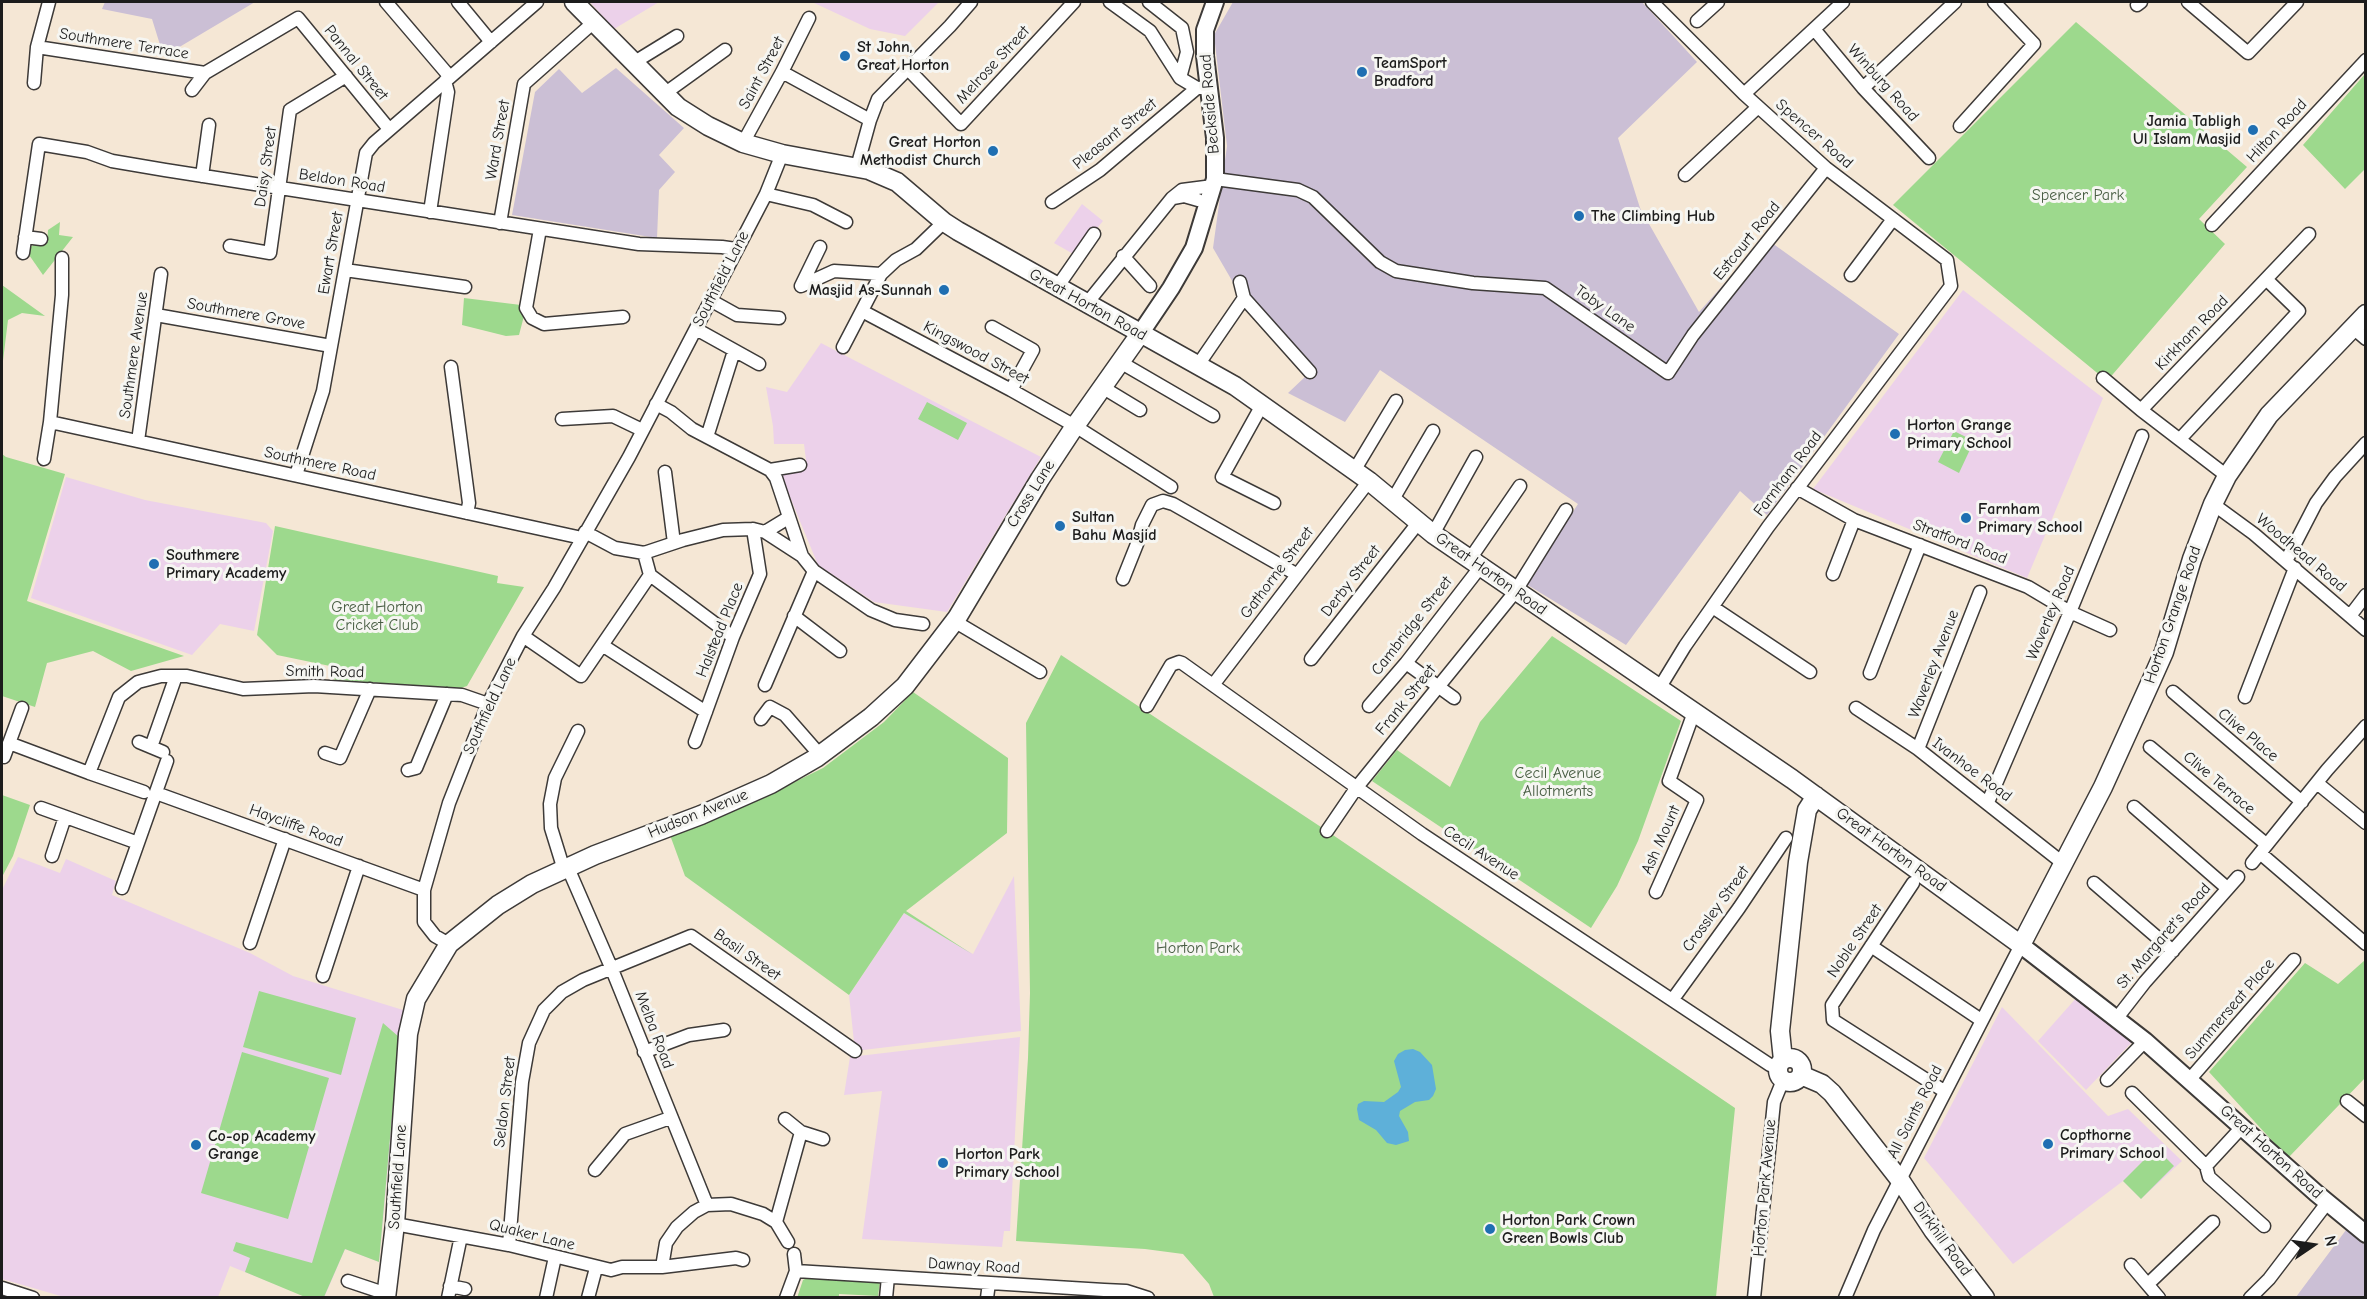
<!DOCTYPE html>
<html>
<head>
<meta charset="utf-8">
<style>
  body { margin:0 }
  #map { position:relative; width:2367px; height:1299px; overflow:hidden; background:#f5e7d5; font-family:"Comic Neue",sans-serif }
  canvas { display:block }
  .frame { position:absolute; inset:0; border:3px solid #1c1c1c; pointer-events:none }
  .north { position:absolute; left:2283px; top:1215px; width:60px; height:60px; -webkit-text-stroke:4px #f6f6f2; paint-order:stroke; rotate:77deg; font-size:16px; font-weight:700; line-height:24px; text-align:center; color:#1c1c1c }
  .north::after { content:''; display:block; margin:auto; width:21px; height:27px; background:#1c1c1c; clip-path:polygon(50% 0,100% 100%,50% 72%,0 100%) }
</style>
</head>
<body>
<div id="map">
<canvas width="2367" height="1299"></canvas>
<div class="frame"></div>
<div class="north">N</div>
</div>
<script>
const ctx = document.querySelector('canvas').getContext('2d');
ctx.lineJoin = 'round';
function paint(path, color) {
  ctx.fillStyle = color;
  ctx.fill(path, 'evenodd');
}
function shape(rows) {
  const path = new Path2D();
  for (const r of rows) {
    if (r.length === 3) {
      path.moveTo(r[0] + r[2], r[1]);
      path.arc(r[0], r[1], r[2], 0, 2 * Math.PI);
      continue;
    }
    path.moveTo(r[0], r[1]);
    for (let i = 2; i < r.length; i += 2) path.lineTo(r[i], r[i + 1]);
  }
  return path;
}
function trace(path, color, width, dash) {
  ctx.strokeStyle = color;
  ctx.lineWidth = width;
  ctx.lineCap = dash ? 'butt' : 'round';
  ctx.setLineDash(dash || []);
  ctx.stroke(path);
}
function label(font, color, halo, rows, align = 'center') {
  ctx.font = font + ' "Comic Neue",sans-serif';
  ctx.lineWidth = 6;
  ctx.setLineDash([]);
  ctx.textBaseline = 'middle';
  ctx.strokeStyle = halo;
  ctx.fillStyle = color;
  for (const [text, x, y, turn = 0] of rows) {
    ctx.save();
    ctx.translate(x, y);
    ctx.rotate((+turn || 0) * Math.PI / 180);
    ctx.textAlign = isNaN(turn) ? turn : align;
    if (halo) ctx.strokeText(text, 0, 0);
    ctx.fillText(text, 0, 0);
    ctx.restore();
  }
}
paint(shape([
  [590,2,659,2,614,29],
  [812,2,939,2,905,36,870,29],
  [1082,204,1103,221,1075,255,1054,243],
  [1963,290,2103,398,2027,578,1813,489],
  [821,343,1041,457,947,612,874,602,818,565,781,475,807,468,804,444,774,444,773,426,766,387,787,392],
  [66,477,145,500,266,523,273,531,254,631,220,624,192,655,31,598],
  [18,857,60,873,66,859,116,881,112,895,250,953,293,976,403,1010,379,1262,345,1249,324,1298,307,1297,230,1266,218,1297,64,1297,2,1279,2,890],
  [1014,876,1021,1031,855,1051,849,995,904,913,973,954],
  [2078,996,2133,1041,2086,1090,2038,1041],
  [2002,1007,2108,1116,2128,1109,2182,1161,2141,1199,2123,1181,2013,1264,1924,1158],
  [1020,1037,1010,1231,1004,1231,1002,1247,862,1239,882,1091,844,1095,850,1057]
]), '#ecd1ea');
paint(shape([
  [105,2,255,2,171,52,161,48,152,19,102,9],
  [1233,2,1642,2,1697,62,1618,138,1640,208,1699,312,1765,238,1899,334,1767,515,1740,491,1626,645,1526,584,1578,504,1380,370,1345,422,1288,393,1306,376,1245,303,1213,248,1227,146,1214,35],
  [616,68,684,128,659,155,675,172,659,190,657,238,512,215,535,92,559,69,582,93],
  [2346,1230,2365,1245,2365,1297,2296,1297]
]), '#cbbfd5');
paint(shape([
  [2076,22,2247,167,2199,219,2225,244,2107,381,1893,205],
  [2365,74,2365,169,2345,189,2303,145],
  [60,222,59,235,73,237,43,275,27,252,28,249,36,243,47,244,48,230],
  [2,285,45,316,22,313,8,320,2,369],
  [464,298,521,305,524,316,519,335,506,336,462,325],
  [927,402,967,423,958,440,918,419],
  [1954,431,1974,441,1959,473,1938,462],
  [2,454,6,457,65,474,27,601,184,656,131,671,93,651,47,663,35,707,2,696],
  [275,526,498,576,497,583,524,587,467,686,461,688,335,680,330,666,277,655,257,635],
  [1552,636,1681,721,1638,841,1617,886,1591,928,1372,781,1397,750,1450,787,1480,722],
  [1061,655,1327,831,1735,1108,1716,1297,1214,1297,1209,1284,1183,1254,1145,1249,1016,1241,1028,1058,1030,993,1026,723],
  [913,692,1008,758,1007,833,906,911,972,954,904,913,849,995,685,876,670,835,758,800,823,768,884,722],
  [2,795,30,805,13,856,2,877],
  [2365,960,2365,1078,2288,1158,2209,1072,2305,963,2338,984],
  [259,991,356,1018,341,1075,243,1047],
  [383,1023,399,1037,379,1262,345,1249,324,1297,305,1297,245,1272,250,1258,233,1251,236,1242,312,1263],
  [242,1052,329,1078,288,1219,201,1193],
  [2156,1148,2174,1166,2141,1199,2123,1181],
  [811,1276,880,1282,878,1296,839,1294,839,1297,797,1298,803,1280]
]), '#9dd98d');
paint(shape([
  [1413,1049,1420,1052,1432,1065,1436,1089,1433,1096,1429,1100,1415,1102,1400,1111,1399,1116,1408,1132,1409,1141,1396,1145,1387,1143,1376,1130,1359,1120,1357,1109,1358,1104,1364,1101,1384,1102,1398,1092,1401,1087,1394,1061,1398,1054,1405,1050]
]), '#5eb0d9');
const street = shape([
  [386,2,450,77],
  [458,2,491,42],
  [1110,2,1150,31,1180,78,1197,88,1202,88],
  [1149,2,1182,28,1187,52,1180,78],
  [1652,2,1744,94,1826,168,1947,260,1951,286,1768,527,1685,646,1660,687],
  [2188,2,2248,53,2297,2],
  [2137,5,2141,2],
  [1697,21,1718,2],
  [1814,29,1863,88,1929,158],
  [37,47,205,73],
  [633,63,677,36],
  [907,68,961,124,1074,2],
  [782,72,870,120],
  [34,83,37,47,49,2],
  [1863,88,1955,2],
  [192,90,205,73,298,18,389,129],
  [664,94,725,50],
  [1744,94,1843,2],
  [1960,126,2034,44,1994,2],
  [743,143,782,72,809,18],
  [857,167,870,120,878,99,950,26,971,2],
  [1685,175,1758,107],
  [202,176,209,125],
  [1215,179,1298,190,1313,197,1380,262,1396,271,1473,283,1545,288,1668,373,1693,335,1826,168],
  [766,194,813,205,846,222],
  [1173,198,1184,196,1198,200],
  [1052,202,1100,170,1197,88],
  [430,212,448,92,445,81],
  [500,223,524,84,594,22],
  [2212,225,2366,60],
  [540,229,526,308,532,318,544,324,623,317],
  [25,237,41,239],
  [230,246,270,253,290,110,346,76],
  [23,253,39,144,87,152,112,161,165,170,639,244,722,247,736,249],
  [1123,256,1150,286],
  [345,270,465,287],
  [1851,275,1893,219],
  [801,286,834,271,881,274,896,260,916,249,944,222],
  [801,286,820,247],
  [1058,286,1094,234],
  [1244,298,1310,372],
  [710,300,737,315,779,318],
  [1088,302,1172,198,1182,190,1213,186],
  [862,311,1011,390,1075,426,1171,487],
  [156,315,331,346],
  [992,327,1033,350,1011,390],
  [2352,327,2366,339],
  [696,329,759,364],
  [843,347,881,274],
  [1120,362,1213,416],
  [1198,365,1244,298,1240,282],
  [451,367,469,503,467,513],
  [2103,378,2141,410,2227,476],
  [1102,387,1140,410],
  [656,404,671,412,692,429,770,470,776,478,802,556],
  [1262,405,1222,477,1274,503],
  [2141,410,2309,234],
  [562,419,613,416,642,430],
  [50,422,582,538],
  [707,437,734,351],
  [2180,439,2299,311,2266,279],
  [138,441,161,274],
  [44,459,50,422,62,295,62,258],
  [770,470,800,465],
  [1354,471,1396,401],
  [665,472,674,543],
  [296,475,323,391,366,153,374,143,537,2],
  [1797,488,1854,520,2028,587,2070,612,2110,630],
  [1392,501,1433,431],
  [2213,504,2254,534,2366,630],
  [585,532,615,548,644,553,683,540,723,530,753,529,765,532,802,556,814,571,871,610,895,620,923,624],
  [765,532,788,518],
  [1433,534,1476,457],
  [644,553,650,575,733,637],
  [1470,559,1520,486],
  [2286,561,2316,503,2335,477,2366,443],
  [1833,574,1854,520],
  [1123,579,1137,544,1142,525,1152,505,1163,501,1173,504,1296,574],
  [1714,608,1810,672],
  [794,616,840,651],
  [2350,616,2366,595],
  [954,621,1040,672],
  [523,636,581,676,650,575],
  [602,645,706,712],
  [1311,659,1418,523],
  [1406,663,1454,698],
  [1870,673,1920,545],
  [765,685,814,571],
  [1213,685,1369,481],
  [2173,692,2302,802],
  [2245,697,2295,568],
  [1147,706,1171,665,1179,662,1182,663,1422,834,1770,1065],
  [1369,706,1406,663,1481,566],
  [1856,708,1918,749,2064,864],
  [761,719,770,707,785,715,820,755],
  [139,742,163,752],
  [695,742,733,637,760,574,753,529],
  [9,743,89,773],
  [151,747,176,676],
  [2150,747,2266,844],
  [1918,749,1980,592],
  [325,753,340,758,370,689],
  [4,757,22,708],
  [408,770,416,768,447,694],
  [2317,783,2366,823],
  [144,792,89,773,119,697,138,682,161,676,187,676,243,689,314,686,462,695,488,704],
  [156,793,424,890],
  [1988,802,2070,612,2142,436],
  [2134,807,2227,888],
  [41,808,138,843],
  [1327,831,1357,787,1515,592,1566,510],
  [2260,853,2366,944],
  [52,856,65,817],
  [2252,863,2327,770,2366,726],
  [568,868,611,967,707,1205],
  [564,870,551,828,550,804,555,778,578,731],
  [1913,883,1832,1005,1833,1020,1944,1091],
  [2094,883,2173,951],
  [122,888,167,761],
  [1656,892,1697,800,1669,781,1694,712],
  [250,943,285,839],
  [449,944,435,936,424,922,424,890,449,803,488,704,523,636,554,588,629,457,766,194,782,154],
  [1871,946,1981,1020],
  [323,976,359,866],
  [1673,999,1739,908,1786,838],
  [2117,1018,2145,982,2238,877],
  [644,1052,689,1035,724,1030],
  [2190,1079,2294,960],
  [2107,1080,2145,1041],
  [2132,1093,2206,1166,2242,1127],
  [2347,1101,2366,1116],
  [785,1119,801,1132],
  [2206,1166,2209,1177,2264,1226],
  [595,1170,625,1134,670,1118],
  [776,1222,801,1132,823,1139],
  [395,1224,509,1245,611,1270,622,1267,662,1267,666,1243,677,1227,694,1212,707,1205,731,1204,763,1214,776,1222,788,1242],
  [509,1245,522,1082,529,1043,544,1010,562,992,583,980,691,936,855,1051],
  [2131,1265,2159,1298],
  [662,1267,736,1258,743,1260],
  [796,1271,1104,1290,1126,1291,1148,1298],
  [348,1281,387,1294],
  [2148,1284,2213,1222],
  [450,1286,465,1289],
  [2,1288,33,1298],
  [448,1298,461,1236],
  [546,1298,555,1257],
  [588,1298,596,1268],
  [786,1298,796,1271,794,1254],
  [886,1298,888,1277],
  [987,1298,989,1283],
  [1754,1298,1774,1102,1783,1080],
  [1845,1298,1874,1230,2021,945],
  [2250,1298,2269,1279,2327,1203]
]);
const secondary = shape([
  [1140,334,1171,288,1194,248,1215,179,1215,138,1205,56,1205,30,1215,2],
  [2021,945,2145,1041,2316,1193,2366,1234]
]);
const primary = shape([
  [574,2,678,107,708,126,743,143,782,154,869,170,897,182,944,222,958,231,1235,386,1369,481,1433,534,1792,779,2021,945,2103,787,2152,679,2164,652,2192,559,2213,504,2227,476,2269,415,2366,314],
  [1790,1070,12],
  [1783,1060,1780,1031,1798,862,1807,810,1816,796],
  [1801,1075,1822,1084,1832,1093,1900,1180,1933,1230,1985,1298],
  [386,1298,395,1224,408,1034,416,999,449,944,498,905,532,884,595,855,701,815,771,784,816,758,871,717,905,686,957,618,1040,479,1075,426,1140,334]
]);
trace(street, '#3d3a38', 15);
trace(secondary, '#3d3a38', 20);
trace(primary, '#3d3a38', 21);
trace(street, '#fff', 12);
trace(secondary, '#fff', 16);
trace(primary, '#fff', 18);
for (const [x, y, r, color] of [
  [845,56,6,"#1f6fb2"],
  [1362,72,6,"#1f6fb2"],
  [2253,130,6,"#1f6fb2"],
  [993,151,6,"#1f6fb2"],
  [1579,216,6,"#1f6fb2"],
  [944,290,6,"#1f6fb2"],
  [1895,434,6,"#1f6fb2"],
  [1966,518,6,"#1f6fb2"],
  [1060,526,6,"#1f6fb2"],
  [154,564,6,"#1f6fb2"],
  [2048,1144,6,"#1f6fb2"],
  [196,1145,6,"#1f6fb2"],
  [943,1163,6,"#1f6fb2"],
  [1490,1229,6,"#1f6fb2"]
]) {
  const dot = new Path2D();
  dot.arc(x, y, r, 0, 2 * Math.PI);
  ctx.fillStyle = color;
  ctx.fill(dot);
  trace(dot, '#f6f6f2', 2);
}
label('16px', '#1c1c1c', '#f6f6f2', [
  ["Southmere Terrace",124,44,9],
  ["Pannal Street",356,63,51],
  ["Melrose Street",993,65,-47],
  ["Saint Street",762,73,-62],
  ["Winburg Road",1883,83,48],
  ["Beckside Road",1210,104,-95],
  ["Hilton Road",2277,131,-47],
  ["Pleasant Street",1115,134,-39],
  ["Spencer Road",1814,134,41],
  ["Ward Street",498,140,-80],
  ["Daisy Street",266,167,-82],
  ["Beldon Road",342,181,9],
  ["Estcourt Road",1747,241,-51],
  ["Ewart Street",331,253,-80],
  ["Southfield Lane",721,279,-63],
  ["Great Horton Road",1088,305,29],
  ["Toby Lane",1605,309,35],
  ["Southmere Grove",246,314,10],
  ["Kirkham Road",2192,333,-46],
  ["Kingswood Street",976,353,28],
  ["Southmere Avenue",134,355,-82],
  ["Southmere Road",320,464,12],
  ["Farnham Road",1788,474,-53],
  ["Cross Lane",1031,494,-58],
  ["Stratford Road",1960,542,21],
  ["Woodhead Road",2301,553,40],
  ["Gathorne Street",1277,573,-53],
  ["Great Horton Road",1491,574,35],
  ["Derby Street",1351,581,-52],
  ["Waverley Road",2051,613,-67],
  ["Horton Grange Road",2173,615,-71],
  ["Cambridge Street",1412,626,-52],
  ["Halstead Place",720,630,-68],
  ["Waverley Avenue",1934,664,-69],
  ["Smith Road",325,672,1],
  ["Frank Street",1406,700,-51],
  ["Southfield Lane",490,706,-65],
  ["Clive Place",2248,735,40],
  ["Ivanhoe Road",1972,770,37],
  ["Clive Terrace",2219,783,40],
  ["Hudson Avenue",698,814,-22],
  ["Haycliffe Road",296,826,20],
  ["Ash Mount",1661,840,-66],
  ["Great Horton Road",1891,850,36],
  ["Cecil Avenue",1481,853,33],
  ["Crossley Street",1716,909,-54],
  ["St. Margaret's Road",2164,936,-49],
  ["Noble Street",1855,941,-56],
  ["Basil Street",747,955,35],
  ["Summerseat Place",2230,1009,-49],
  ["Melba Road",654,1030,69],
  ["Seldon Street",505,1102,-83],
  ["All Saints Road",1915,1112,-63],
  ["Great Horton Road",2271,1152,42],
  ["Southfield Lane",398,1177,-86],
  ["Horton Park Avenue",1765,1188,-85],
  ["Quaker Lane",532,1235,14],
  ["Dirkhill Road",1942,1239,54],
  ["Dawnay Road",974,1266,3]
]);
label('bold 16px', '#1c1c1c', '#f6f6f2', [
  ["St John,",857,47],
  ["Great Horton",857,65],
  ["TeamSport",1374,63],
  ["Bradford",1374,81],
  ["Jamia Tabligh",2241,121,"right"],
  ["Ul Islam Masjid",2241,139,"right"],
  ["Great Horton",981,142,"right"],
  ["Methodist Church",981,160,"right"],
  ["The Climbing Hub",1591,216],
  ["Masjid As-Sunnah",932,290,"right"],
  ["Horton Grange",1907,425],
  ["Primary School",1907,443],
  ["Farnham",1978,509],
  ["Primary School",1978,527],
  ["Sultan",1072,517],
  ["Bahu Masjid",1072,535],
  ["Southmere",166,555],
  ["Primary Academy",166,573],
  ["Copthorne",2060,1135],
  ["Primary School",2060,1153],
  ["Co-op Academy",208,1136],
  ["Grange",208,1154],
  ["Horton Park",955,1154],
  ["Primary School",955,1172],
  ["Horton Park Crown",1502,1220],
  ["Green Bowls Club",1502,1238]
], 'left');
label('16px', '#495e44', '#f6f6f2', [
  ["Spencer Park",2078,195],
  ["Great Horton",377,607],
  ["Cricket Club",377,625],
  ["Cecil Avenue",1558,773],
  ["Allotments",1558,791],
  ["Horton Park",1198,948]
]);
</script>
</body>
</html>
